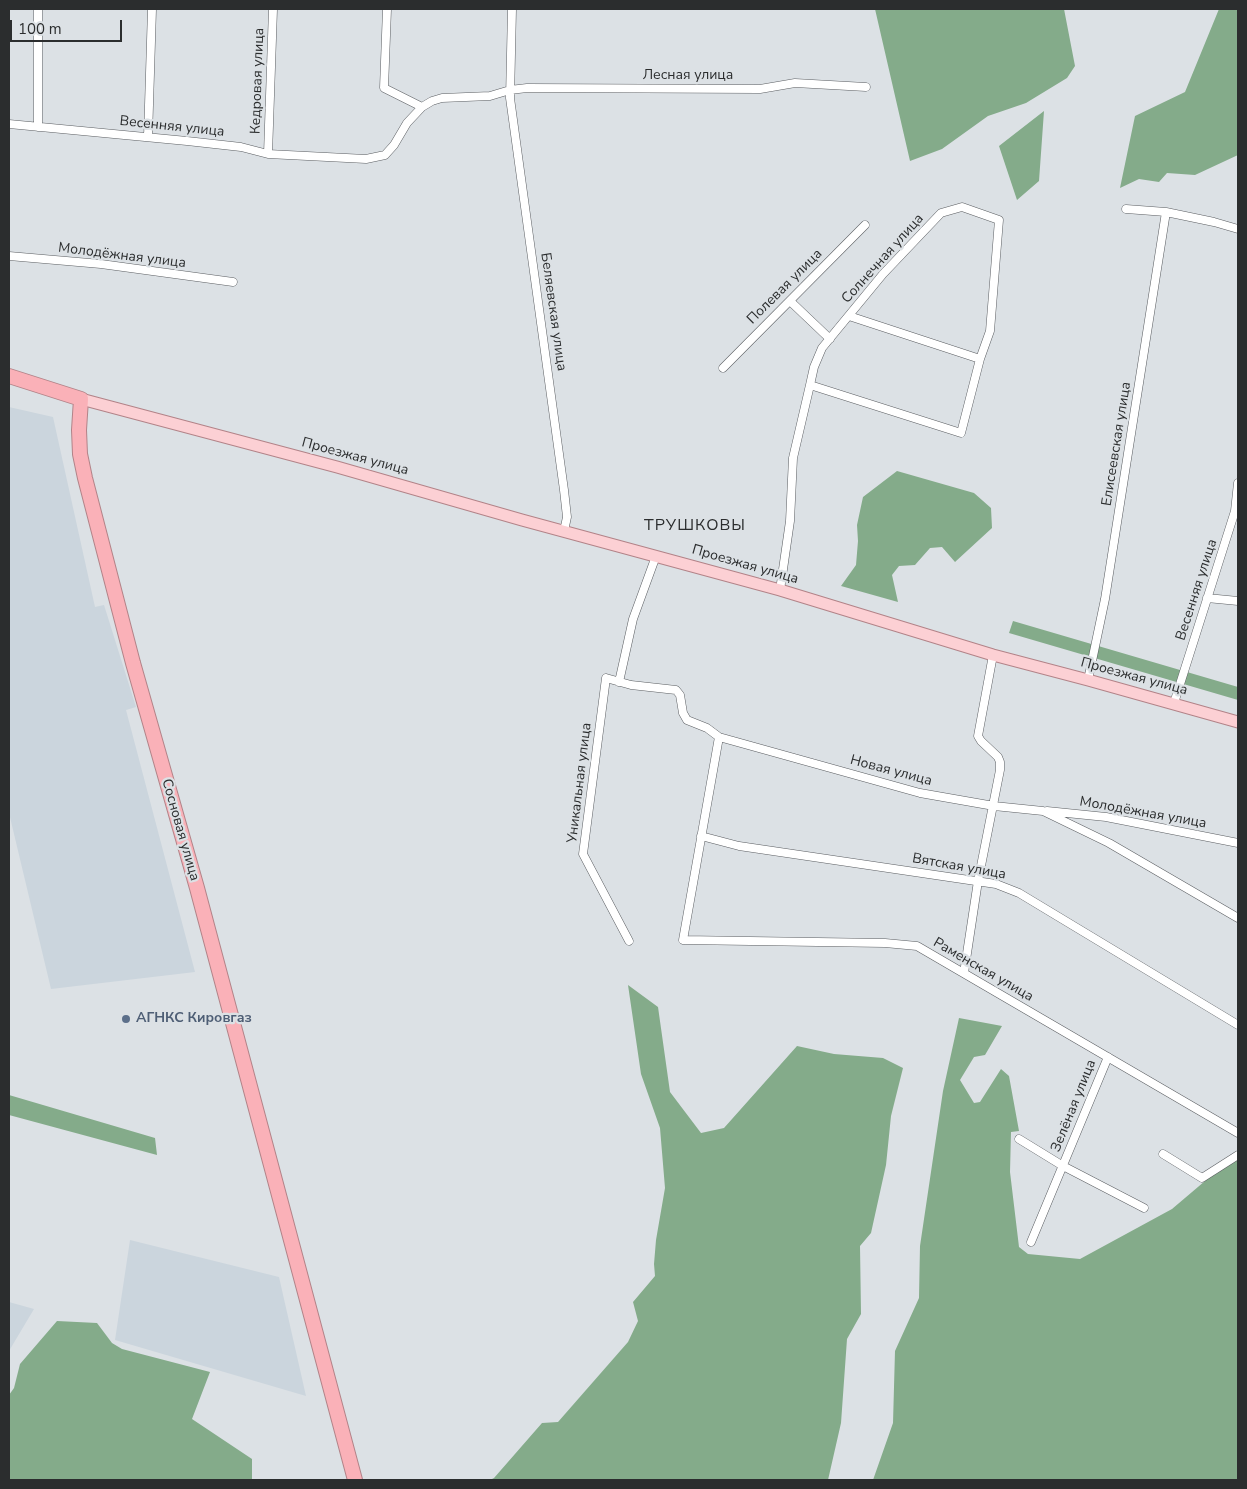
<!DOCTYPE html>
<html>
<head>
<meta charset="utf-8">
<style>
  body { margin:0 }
  #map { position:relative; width:1247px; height:1489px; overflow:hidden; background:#dce1e5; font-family:"Nunito Sans",sans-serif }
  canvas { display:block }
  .frame { position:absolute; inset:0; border:10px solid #2b2d2e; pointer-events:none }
  .scale { position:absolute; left:10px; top:20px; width:112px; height:22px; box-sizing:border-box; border:2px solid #2b2d2e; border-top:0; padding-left:6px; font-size:15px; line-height:18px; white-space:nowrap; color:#2b2d2e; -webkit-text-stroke:4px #dce1e5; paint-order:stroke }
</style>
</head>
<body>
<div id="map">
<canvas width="1247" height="1489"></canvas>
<div class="frame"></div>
<div class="scale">100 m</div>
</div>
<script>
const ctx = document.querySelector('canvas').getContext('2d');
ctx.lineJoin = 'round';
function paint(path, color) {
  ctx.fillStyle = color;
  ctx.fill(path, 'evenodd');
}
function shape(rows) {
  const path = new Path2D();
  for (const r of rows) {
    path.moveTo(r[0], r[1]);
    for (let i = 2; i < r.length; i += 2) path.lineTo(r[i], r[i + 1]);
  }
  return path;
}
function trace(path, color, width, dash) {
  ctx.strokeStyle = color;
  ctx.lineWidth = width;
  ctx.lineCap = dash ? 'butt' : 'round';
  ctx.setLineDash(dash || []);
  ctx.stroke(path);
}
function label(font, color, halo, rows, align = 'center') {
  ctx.font = font + ' "Nunito Sans",sans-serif';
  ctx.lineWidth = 4.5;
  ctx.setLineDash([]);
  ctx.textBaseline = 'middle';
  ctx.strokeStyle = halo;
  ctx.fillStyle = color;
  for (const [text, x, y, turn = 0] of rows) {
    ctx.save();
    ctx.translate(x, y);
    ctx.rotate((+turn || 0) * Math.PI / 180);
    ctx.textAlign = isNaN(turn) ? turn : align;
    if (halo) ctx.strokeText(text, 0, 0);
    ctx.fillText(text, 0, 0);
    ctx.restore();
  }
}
paint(shape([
  [9,407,53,417,95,607,104,605,136,707,126,710,195,972,51,989,9,813],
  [130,1240,279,1277,306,1396,115,1340],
  [9,1302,34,1309,9,1351]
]), '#cbd5dd');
paint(shape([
  [875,9,1064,9,1075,66,1067,78,1026,103,988,116,942,149,910,161],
  [1219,9,1238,9,1238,155,1195,175,1167,173,1159,182,1139,179,1120,188,1135,116,1185,92],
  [1044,111,1039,181,1017,200,999,146],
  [897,471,974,493,991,508,992,528,955,562,942,547,930,548,915,565,899,566,892,575,898,602,841,586,856,565,858,541,857,525,863,497],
  [1013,621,1238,687,1238,700,1009,633],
  [628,985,658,1007,670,1092,701,1133,724,1128,797,1046,834,1054,883,1058,903,1068,891,1116,886,1165,871,1233,860,1246,861,1314,847,1339,841,1423,828,1480,490,1480,494,1478,542,1423,558,1422,628,1342,638,1321,633,1302,655,1276,654,1264,656,1240,665,1188,660,1128,641,1074],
  [959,1018,1002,1026,985,1055,974,1057,960,1080,974,1103,980,1102,1001,1069,1009,1076,1019,1131,1011,1132,1010,1172,1019,1247,1028,1254,1080,1259,1172,1209,1238,1153,1238,1480,873,1480,893,1423,895,1351,919,1298,920,1246,943,1091],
  [9,1095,155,1138,157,1155,9,1115],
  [57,1321,97,1323,112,1343,122,1349,210,1372,192,1419,252,1459,252,1480,9,1480,9,1395,14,1388,20,1364]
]), '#84ab8a');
const street = shape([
  [38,9,38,127],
  [387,9,384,88,422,107],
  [512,9,510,98,564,490,567,517,564,531],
  [9,124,187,141,241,147,268,154,366,159,385,155,394,145,407,123,422,107,432,101,442,98,490,96,510,90,527,88,760,89,795,83,866,87],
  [148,137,152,9],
  [268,154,273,9],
  [1126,209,1166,212,1214,222,1238,229],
  [9,256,101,264,233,282],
  [790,301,830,339],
  [849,316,980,359],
  [723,368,865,225],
  [780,590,790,521,793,458,810,385,814,367,822,348,883,274,941,213,962,207,999,220,990,331,980,359,961,433,810,385],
  [1207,598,1238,601],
  [1088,680,1105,599,1166,212],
  [619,682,633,619,656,556],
  [1174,703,1235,511,1238,483],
  [1047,811,1106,817,1238,843],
  [701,836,739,846,996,884,1019,893,1238,1025],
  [1238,918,1109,843,1043,811,994,806,920,793,719,737,683,940,885,943,917,946,1238,1133],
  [629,941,583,854,606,678,631,685,676,690,680,695,683,713,687,720,707,728,719,737],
  [964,973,978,881,1000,770,1000,762,998,757,981,741,978,736,993,655],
  [1019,1139,1063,1166,1144,1208],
  [1163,1154,1202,1178,1238,1155],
  [1031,1242,1108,1057]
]);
const primary = shape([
  [81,399,337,467,522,520,780,590,993,655,1088,680,1238,722]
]);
const highway = shape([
  [9,376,81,399,79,430,80,454,85,478,133,663,197,888,355,1480]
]);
trace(street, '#5b5e62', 9);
trace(primary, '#b28388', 13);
trace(highway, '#b28388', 16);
trace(street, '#fff', 8);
trace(primary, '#fcd0d4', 11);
trace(highway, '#fab1b8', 14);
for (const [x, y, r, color] of [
  [126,1019,5,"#5c6f8a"]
]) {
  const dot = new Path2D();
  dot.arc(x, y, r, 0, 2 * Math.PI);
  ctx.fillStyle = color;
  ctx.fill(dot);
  trace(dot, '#dce1e5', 2);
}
label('14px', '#2b2d2e', '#dce1e5', [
  ["Лесная улица",688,76],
  ["Кедровая улица",258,81,-88],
  ["Весенняя улица",172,127,6],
  ["Молодёжная улица",122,256,7],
  ["Солнечная улица",883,259,-48],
  ["Полевая улица",785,287,-45],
  ["Беляевская улица",553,312,82],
  ["Елисеевская улица",1117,444,-81],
  ["Проезжая улица",355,457,15],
  ["Проезжая улица",745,565,16],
  ["Весенняя улица",1197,590,-72],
  ["Проезжая улица",1134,677,15],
  ["Новая улица",891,771,15],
  ["Уникальная улица",580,783,-83],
  ["Молодёжная улица",1143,813,10],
  ["Сосновая улица",180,830,74],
  ["Вятская улица",959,867,10],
  ["Раменская улица",983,970,30],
  ["Зелёная улица",1074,1106,-68]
]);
label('bold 14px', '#4e5e75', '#dce1e5', [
  ["АГНКС Кировгаз",136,1019]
], 'left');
ctx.letterSpacing = '1px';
label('16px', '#2b2d2e', '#dce1e5', [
  ["ТРУШКОВЫ",695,526]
]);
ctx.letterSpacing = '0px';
</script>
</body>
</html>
